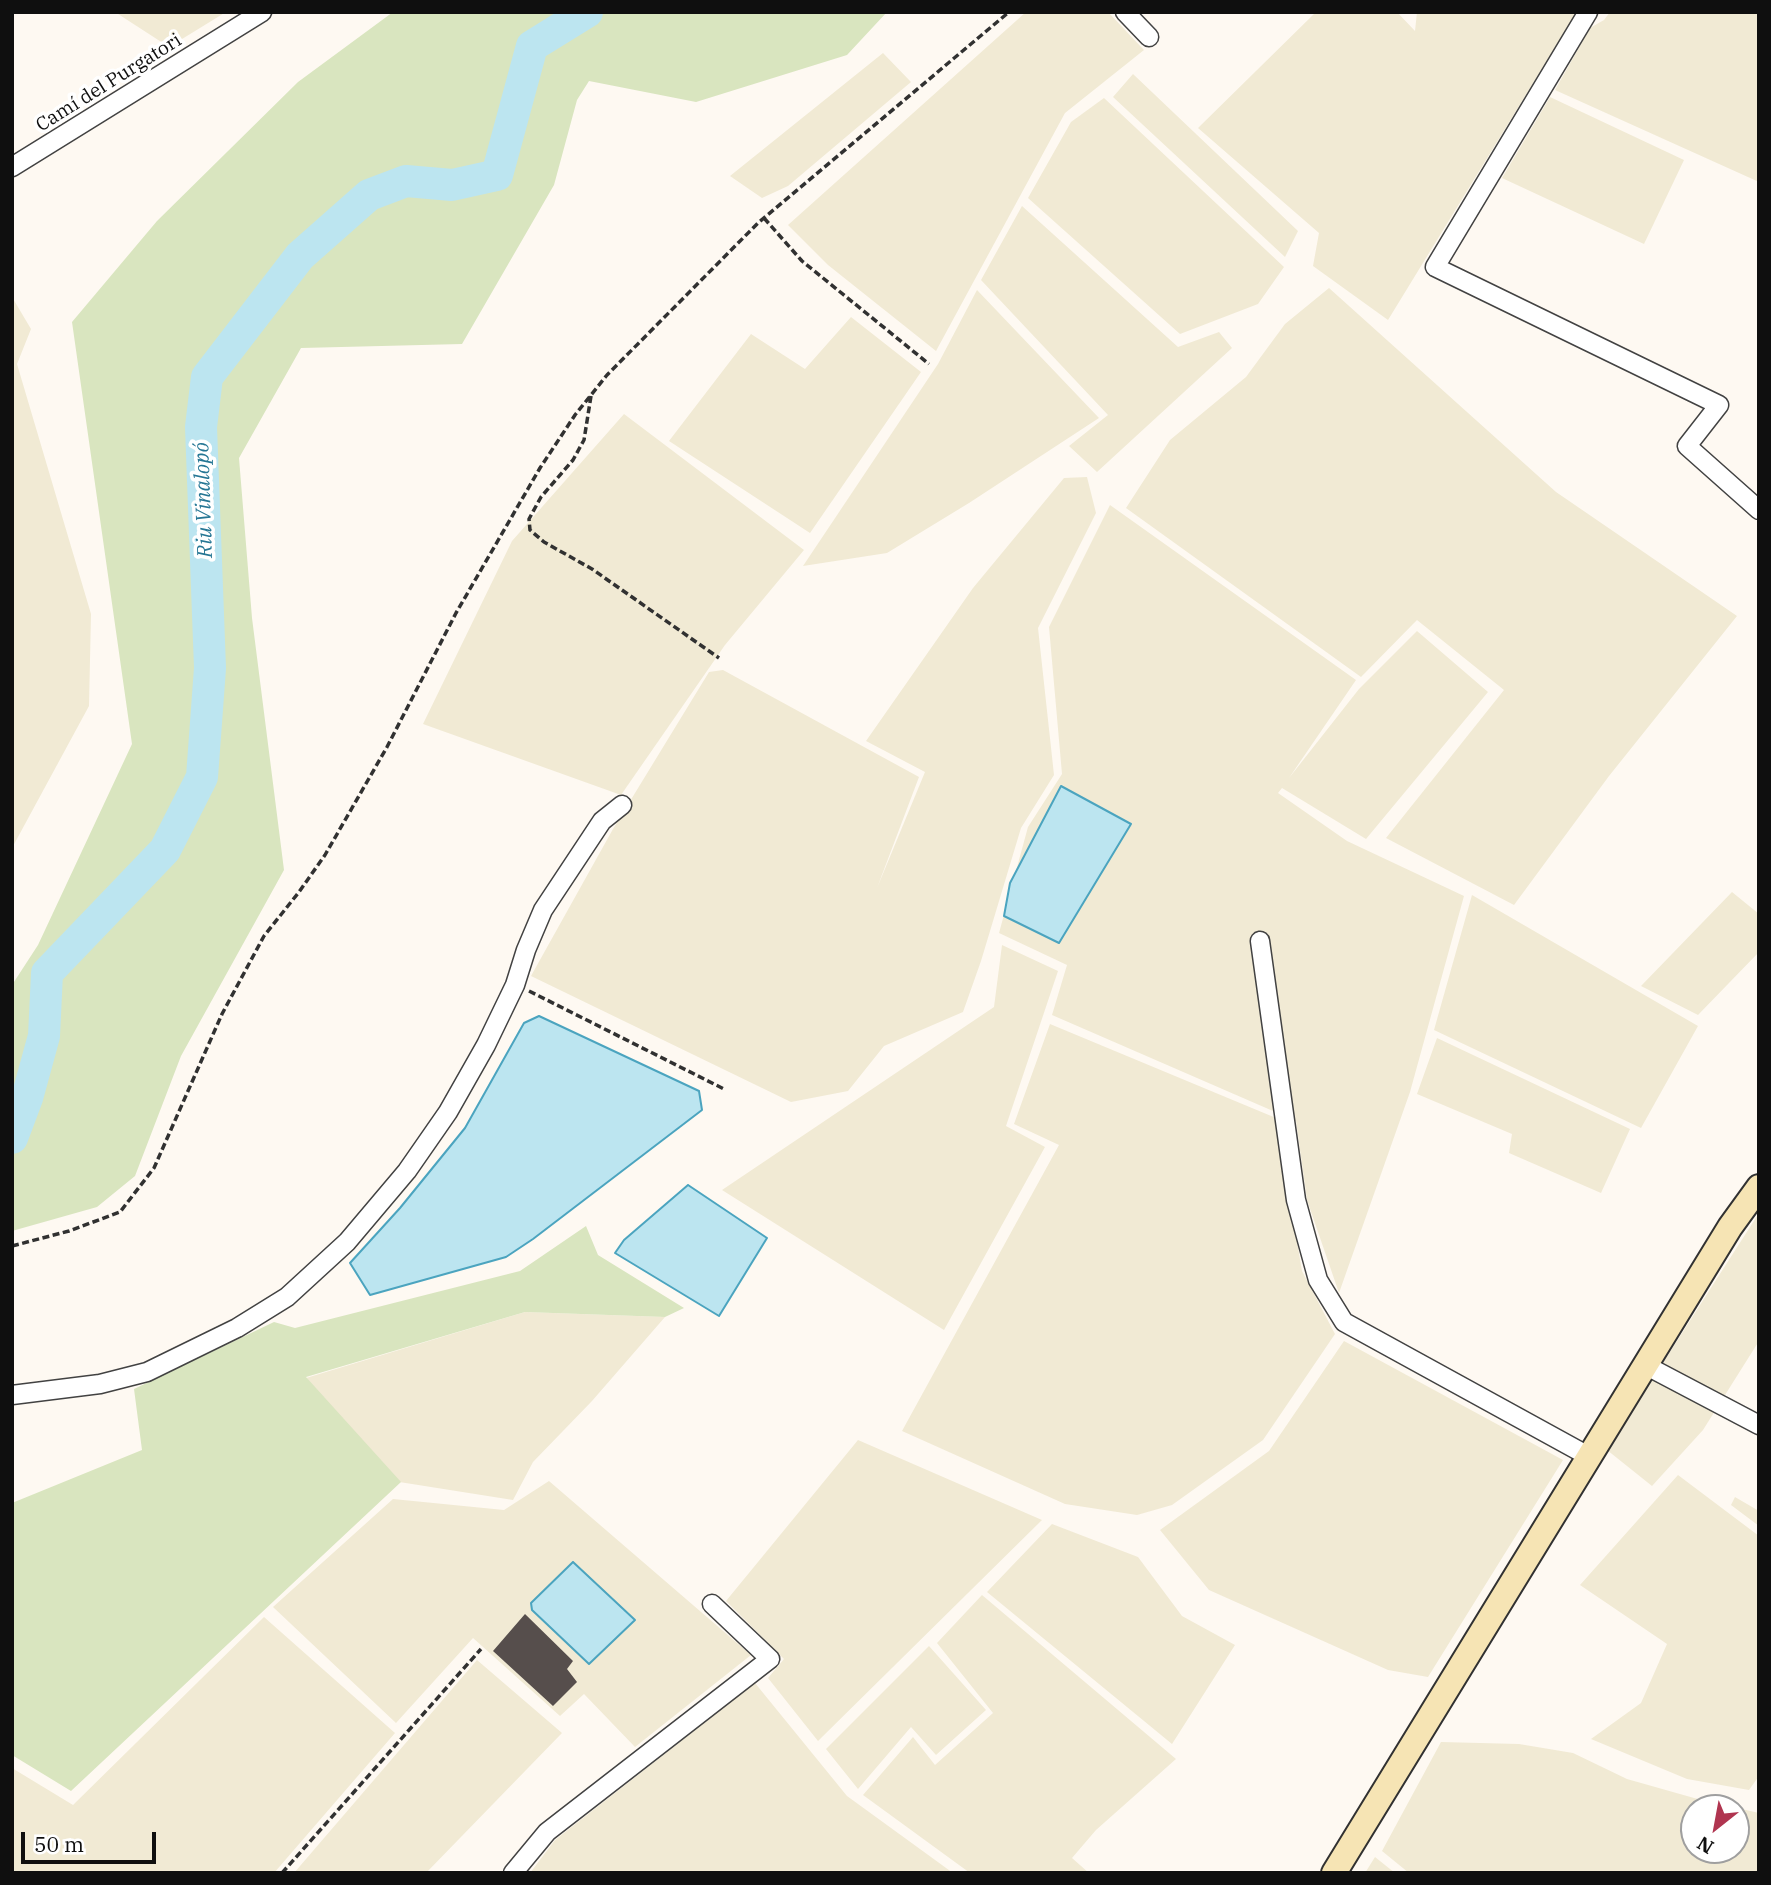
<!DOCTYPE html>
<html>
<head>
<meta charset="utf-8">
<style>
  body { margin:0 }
  #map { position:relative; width:1771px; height:1885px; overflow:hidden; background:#fef9f2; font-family:"IBM Plex Serif",serif }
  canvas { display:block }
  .frame { position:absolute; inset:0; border:14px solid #0f0f0f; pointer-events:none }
  .north { position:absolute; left:1680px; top:1794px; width:70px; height:70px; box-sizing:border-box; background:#fff; border:2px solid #9f9f9f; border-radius:50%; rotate:211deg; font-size:19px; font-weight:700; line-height:28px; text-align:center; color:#0f0f0f }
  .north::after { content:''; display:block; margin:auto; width:24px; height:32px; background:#b03550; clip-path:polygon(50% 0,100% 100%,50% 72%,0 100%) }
  .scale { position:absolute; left:21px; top:1832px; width:135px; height:32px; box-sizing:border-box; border:4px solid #0f0f0f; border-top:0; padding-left:9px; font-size:21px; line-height:24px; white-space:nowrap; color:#0f0f0f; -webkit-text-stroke:5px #fff; paint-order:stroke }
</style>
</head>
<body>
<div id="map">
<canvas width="1771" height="1885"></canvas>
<div class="frame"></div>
<div class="north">N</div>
<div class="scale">50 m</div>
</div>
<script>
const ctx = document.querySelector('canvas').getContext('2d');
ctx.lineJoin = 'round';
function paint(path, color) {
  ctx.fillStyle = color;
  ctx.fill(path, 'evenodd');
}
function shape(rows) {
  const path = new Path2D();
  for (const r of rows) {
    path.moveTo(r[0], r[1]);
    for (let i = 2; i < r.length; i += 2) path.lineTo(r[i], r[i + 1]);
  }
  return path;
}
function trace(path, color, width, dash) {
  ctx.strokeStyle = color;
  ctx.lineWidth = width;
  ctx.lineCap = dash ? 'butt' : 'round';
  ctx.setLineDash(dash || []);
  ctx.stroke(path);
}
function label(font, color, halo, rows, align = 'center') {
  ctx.font = font + ' "IBM Plex Serif",serif';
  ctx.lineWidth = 7;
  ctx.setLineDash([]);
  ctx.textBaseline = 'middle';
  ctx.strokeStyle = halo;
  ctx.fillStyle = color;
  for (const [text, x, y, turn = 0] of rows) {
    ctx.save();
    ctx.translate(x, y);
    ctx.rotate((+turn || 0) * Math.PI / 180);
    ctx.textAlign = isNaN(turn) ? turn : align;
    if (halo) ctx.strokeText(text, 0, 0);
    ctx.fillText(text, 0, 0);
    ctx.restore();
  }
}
paint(shape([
  [115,12,226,12,169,47],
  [1026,12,1108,12,1144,50,1065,113,936,351,828,265,788,225],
  [1316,12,1397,12,1415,31,1417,12,1576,13,1388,320,1313,266,1319,233,1198,128],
  [1610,12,1759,12,1759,182,1555,90,1590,28,1604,20],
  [883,53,911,82,788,186,762,198,730,176],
  [1133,74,1298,231,1285,257,1113,97],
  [1550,97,1684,160,1644,244,1502,178],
  [1104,98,1284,267,1258,304,1180,334,1028,198,1071,122],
  [1022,206,1178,347,1219,332,1232,348,1097,472,1069,446,1108,415,981,280],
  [1329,288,1556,492,1737,616,1609,776,1514,905,1386,838,1504,690,1417,620,1361,677,1126,508,1170,440,1246,377,1285,324],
  [977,290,1099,418,969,503,887,553,803,566,938,364],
  [12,297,31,329,17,364,91,614,89,706,12,848],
  [851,317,921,372,810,533,669,441,751,334,805,369],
  [624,414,804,550,725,645,621,795,423,724,512,541],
  [1087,477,1096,513,1038,628,1054,775,1021,828,981,961,963,1012,884,1046,848,1091,791,1102,531,976,613,829,709,672,723,670,919,777,877,888,925,772,866,741,973,588,1064,478],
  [1110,505,1356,680,1289,778,1359,689,1417,631,1488,692,1366,839,1282,788,1278,793,1347,841,1464,896,1410,1092,1339,1293,1307,1200,1296,1121,1052,1015,1067,965,999,933,1028,827,1062,774,1049,627],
  [1732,892,1759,914,1759,952,1698,1015,1641,986],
  [1472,895,1698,1026,1641,1128,1434,1030],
  [1002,945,1058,971,1006,1126,1045,1147,944,1330,722,1190,994,1007],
  [1050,1024,1276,1118,1302,1271,1335,1334,1263,1440,1172,1505,1137,1515,1065,1504,902,1431,1059,1145,1014,1124],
  [1437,1038,1630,1129,1601,1193,1509,1153,1512,1134,1417,1094],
  [1759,1213,1759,1341,1703,1430,1652,1486,1607,1450],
  [525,1312,665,1317,592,1401,533,1462,513,1500,393,1481,306,1378],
  [1344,1341,1563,1460,1428,1677,1388,1670,1209,1590,1160,1530,1269,1451],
  [858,1440,1042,1520,818,1741,768,1678,784,1659,726,1601],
  [1678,1475,1759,1536,1759,1776,1749,1790,1687,1779,1591,1739,1641,1703,1667,1644,1580,1585],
  [549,1481,751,1655,635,1747,584,1694,560,1716,473,1638,396,1723,273,1607,393,1499,504,1510],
  [1735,1497,1759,1511,1759,1526,1731,1505],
  [1052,1524,1138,1557,1182,1616,1235,1645,1172,1744,987,1592],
  [982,1595,1176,1759,1096,1830,1072,1858,1089,1873,970,1873,863,1795,913,1737,935,1765,993,1713,937,1643],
  [264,1617,395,1733,274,1873,12,1873,12,1768,73,1805],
  [929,1646,986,1710,936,1755,911,1727,858,1789,826,1749],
  [477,1660,562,1733,426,1873,294,1873],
  [755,1683,847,1796,953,1873,530,1873,555,1840],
  [1441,1742,1519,1744,1573,1753,1627,1779,1694,1798,1759,1813,1759,1873,1409,1873,1382,1851],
  [1694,1808,1736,1808,1736,1850,1694,1850],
  [1375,1857,1395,1873,1365,1873]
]), '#f1ead4');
paint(shape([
  [393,12,887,12,847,55,696,102,589,81,577,100,554,185,462,344,301,348,239,458,252,618,284,870,181,1056,135,1176,97,1207,12,1231,12,985,38,945,132,744,72,322,157,221,298,82],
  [586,1226,598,1255,684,1308,665,1317,525,1312,306,1377,401,1482,71,1791,12,1755,12,1503,142,1450,134,1389,274,1322,295,1328,520,1271]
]), '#d9e5bf');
const water = shape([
  [1061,786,1131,824,1059,943,1004,916,1010,883,1061,786],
  [539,1016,699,1091,702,1110,533,1239,506,1257,370,1295,350,1263,400,1208,465,1128,524,1023,539,1016],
  [688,1185,767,1238,719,1316,615,1253,624,1240,688,1185],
  [573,1562,635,1620,589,1664,532,1610,531,1603,573,1562]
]);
paint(water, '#bce5f0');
trace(water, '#4ba4bf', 2);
trace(shape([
  [12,1138,27,1098,44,1036,47,973,165,850,202,777,210,668,201,427,207,377,300,256,369,195,406,181,452,185,497,175,532,46,587,12]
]), '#bce5f0', 32);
paint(shape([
  [525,1614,573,1661,567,1669,577,1682,553,1706,493,1651]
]), '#564e4c');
const minor = shape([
  [1125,12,1149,37],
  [1588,12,1435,267,1719,405,1687,446,1759,510],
  [12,167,262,12],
  [1260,941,1296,1200,1318,1280,1344,1322,1590,1457],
  [1645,1365,1759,1425],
  [12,1395,100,1384,147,1372,237,1328,287,1297,347,1242,407,1171,448,1112,486,1045,515,985,526,950,543,910,602,821,622,805],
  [513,1873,547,1832,770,1659,712,1604]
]);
const secondary = shape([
  [1334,1873,1730,1227,1759,1187]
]);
trace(minor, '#424242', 21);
trace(secondary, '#313131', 28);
trace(shape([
  [764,218,802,261,929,364],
  [591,396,584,440,573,460,541,497,529,519,530,530,544,542,592,569,719,658],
  [529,991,724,1089],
  [12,1246,69,1231,120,1212,154,1168,222,1014,264,936,299,892,325,855,387,747,456,613,540,468,575,415,607,375,758,223,1009,12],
  [282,1873,481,1649]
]), '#313131', 3.5, [7, 3.5]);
trace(minor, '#fff', 18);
trace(secondary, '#f6e4b4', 24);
label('19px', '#0f0f0f', '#fff', [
  ["Camí del Purgatori",109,83,-32]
]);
label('italic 21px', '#257694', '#fff', [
  ["Riu Vinalopó",204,500,-92]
]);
</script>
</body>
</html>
